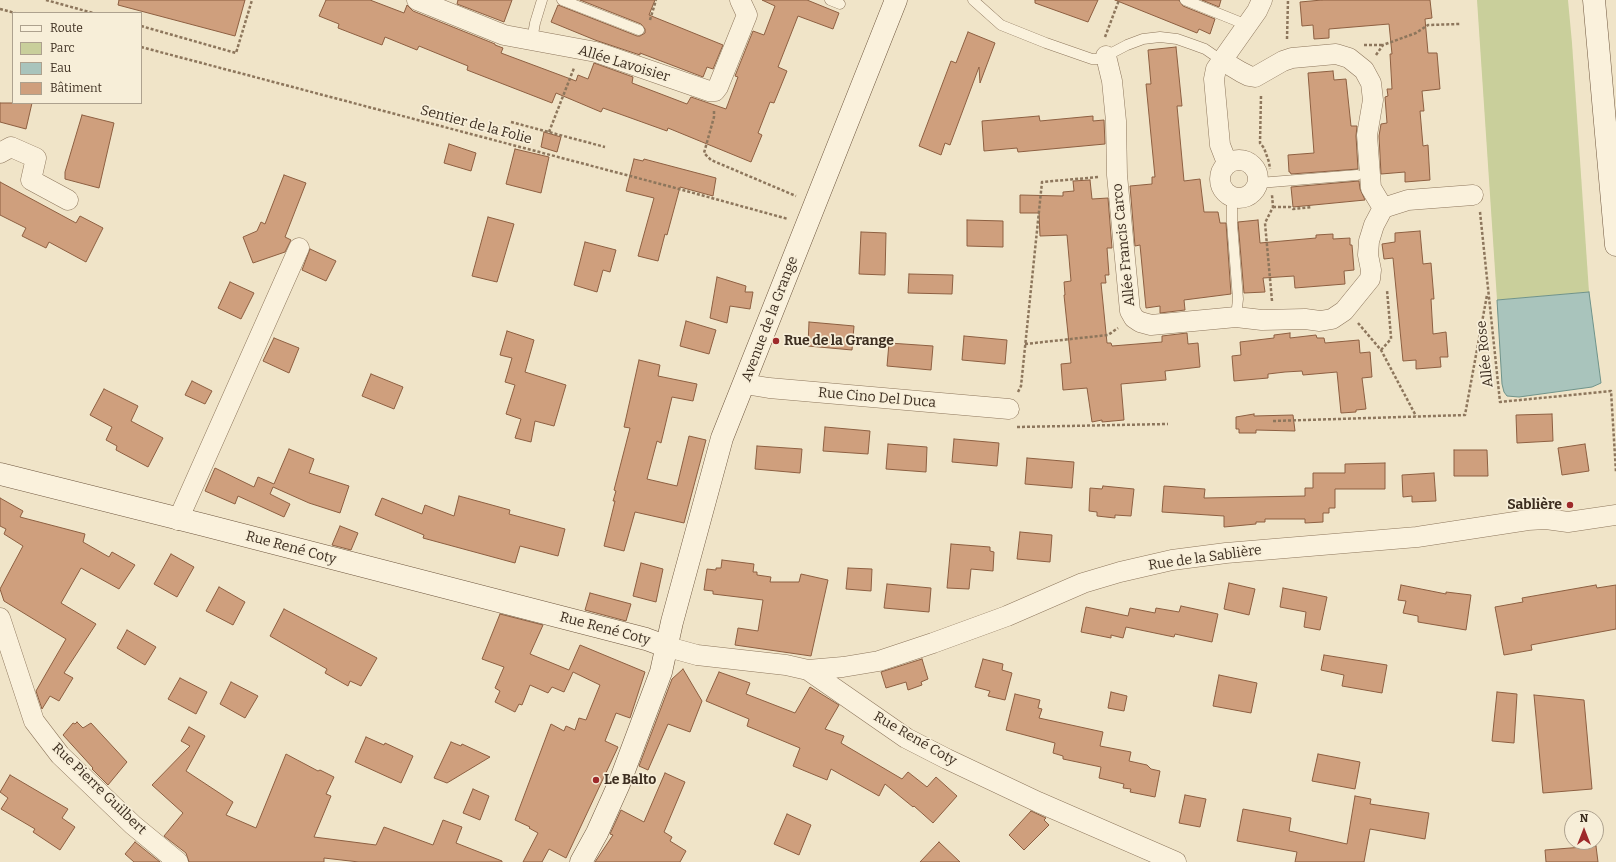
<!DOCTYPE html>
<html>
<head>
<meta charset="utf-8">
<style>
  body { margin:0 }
  #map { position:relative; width:1616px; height:862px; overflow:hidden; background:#f0e4c8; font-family:Bitter,serif }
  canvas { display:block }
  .legend { position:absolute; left:12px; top:12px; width:130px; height:92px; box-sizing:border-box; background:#f7eed8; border:1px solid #ada18e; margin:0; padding:5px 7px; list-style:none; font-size:12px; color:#3d2e20 }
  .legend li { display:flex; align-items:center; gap:8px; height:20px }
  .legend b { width:20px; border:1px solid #ada18e }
  .north { position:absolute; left:1564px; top:810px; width:40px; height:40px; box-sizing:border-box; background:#f7eed8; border:1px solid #ada18e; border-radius:50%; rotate:0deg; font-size:11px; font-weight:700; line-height:16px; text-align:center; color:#3d2e20 }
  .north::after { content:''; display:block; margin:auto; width:14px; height:18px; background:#9e2a2b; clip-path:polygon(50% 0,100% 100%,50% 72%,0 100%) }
</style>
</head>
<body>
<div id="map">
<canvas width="1616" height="862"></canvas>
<ul class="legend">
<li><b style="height:5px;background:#faf1dc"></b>Route</li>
<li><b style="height:11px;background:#c9cf9b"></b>Parc</li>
<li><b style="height:11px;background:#a9c4bc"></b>Eau</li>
<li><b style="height:11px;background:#cf9f7d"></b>Bâtiment</li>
</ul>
<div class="north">N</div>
</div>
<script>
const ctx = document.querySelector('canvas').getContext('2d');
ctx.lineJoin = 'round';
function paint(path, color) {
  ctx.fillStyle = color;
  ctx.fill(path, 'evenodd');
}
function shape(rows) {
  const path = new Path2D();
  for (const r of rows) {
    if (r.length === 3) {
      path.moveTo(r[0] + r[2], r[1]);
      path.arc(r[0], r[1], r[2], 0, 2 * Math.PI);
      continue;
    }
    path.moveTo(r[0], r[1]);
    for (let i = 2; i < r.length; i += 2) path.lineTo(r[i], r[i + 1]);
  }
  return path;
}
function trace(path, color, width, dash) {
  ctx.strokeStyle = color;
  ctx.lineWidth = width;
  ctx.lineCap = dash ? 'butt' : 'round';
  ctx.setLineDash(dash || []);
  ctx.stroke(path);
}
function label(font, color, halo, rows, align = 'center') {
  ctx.font = font + ' Bitter,serif';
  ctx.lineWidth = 3.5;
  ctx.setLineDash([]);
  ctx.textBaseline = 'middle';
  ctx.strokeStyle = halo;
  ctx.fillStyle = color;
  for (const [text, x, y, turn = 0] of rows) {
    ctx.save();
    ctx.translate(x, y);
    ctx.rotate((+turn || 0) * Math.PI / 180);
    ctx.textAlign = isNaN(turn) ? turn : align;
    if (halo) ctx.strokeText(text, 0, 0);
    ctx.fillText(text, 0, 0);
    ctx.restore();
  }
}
paint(shape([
  [1477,0,1568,0,1572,43,1589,292,1497,300]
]), '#c9cf9b');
const water = shape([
  [1589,292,1601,383,1592,387,1519,397,1507,396,1504,392,1502,384,1497,300,1589,292]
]);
paint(water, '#a9c4bc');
trace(water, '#6f938a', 1);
const building = shape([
  [119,0,245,0,235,36,118,5,119,0],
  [326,0,370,0,404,13,407,5,413,11,495,44,495,45,503,48,501,53,576,81,578,75,588,79,594,63,633,77,632,83,687,104,691,97,726,109,738,77,735,76,753,31,764,35,775,6,762,0,807,0,839,13,833,29,798,16,778,67,787,71,774,103,770,102,758,133,762,135,751,162,668,128,667,131,603,108,601,112,556,93,552,103,467,70,468,66,419,46,417,50,385,37,382,45,338,28,339,24,319,16,326,0],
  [458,0,512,0,504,22,457,4,458,0],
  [580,0,655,0,649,15,723,45,713,69,707,67,703,77,640,53,640,55,595,40,551,22,558,5,637,36,640,36,645,33,645,29,641,24,580,0],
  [1035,0,1098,0,1088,22,1035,3,1035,0],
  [1115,0,1179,0,1183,6,1215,19,1210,34,1199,29,1197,33,1115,0],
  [1202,0,1221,0,1219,7,1202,0],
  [1322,0,1430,0,1432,18,1425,19,1428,53,1437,53,1440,89,1422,91,1424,111,1420,111,1423,146,1428,145,1430,180,1405,182,1405,172,1381,174,1379,136,1381,124,1387,123,1385,97,1388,96,1387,89,1392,89,1390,54,1392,54,1389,24,1329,29,1329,38,1314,39,1313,25,1302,26,1300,2,1322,0],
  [968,32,995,43,980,83,979,67,950,145,945,143,941,155,919,146,951,61,956,63,968,32],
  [1176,47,1182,106,1177,106,1184,181,1200,179,1204,212,1218,212,1220,223,1226,223,1231,294,1184,300,1185,310,1160,313,1160,306,1146,308,1140,245,1135,246,1130,186,1152,184,1152,177,1155,177,1146,84,1151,84,1148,50,1176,47],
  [1333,71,1334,80,1346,79,1351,126,1357,126,1356,136,1358,169,1291,174,1290,172,1289,172,1288,155,1314,153,1308,73,1333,71],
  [0,103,32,103,26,129,0,122,0,103],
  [82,115,114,123,99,188,65,179,65,172,82,115],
  [1039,116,1040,121,1093,116,1093,121,1104,120,1105,144,1018,152,1017,148,984,151,982,121,1039,116],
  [544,132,561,137,557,152,541,147,544,132],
  [449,144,476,153,471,171,444,163,449,144],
  [515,149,549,157,541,193,506,184,515,149],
  [634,159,643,161,644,159,716,178,713,196,680,187,667,235,665,234,658,261,638,256,654,198,626,191,634,159],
  [284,175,306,183,285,237,291,240,285,252,253,263,243,237,257,231,261,222,265,224,284,175],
  [1090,180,1092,199,1108,198,1112,248,1107,248,1109,275,1105,275,1106,283,1101,283,1107,343,1111,343,1112,346,1162,342,1162,336,1187,333,1188,344,1198,343,1200,367,1165,371,1166,380,1121,384,1124,420,1102,422,1102,420,1092,422,1087,388,1063,390,1061,364,1071,363,1064,295,1065,295,1064,282,1071,281,1067,235,1040,236,1039,213,1020,213,1020,195,1063,196,1063,192,1074,191,1073,181,1090,180],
  [1359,181,1360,189,1365,200,1293,207,1291,187,1359,181],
  [0,182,76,223,80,216,103,228,86,262,49,242,46,248,22,236,26,228,0,215,0,182],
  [488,217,514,224,497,282,472,276,488,217],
  [967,220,1003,221,1003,247,967,246,967,220],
  [1258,220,1260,243,1316,238,1316,235,1333,234,1333,239,1350,238,1350,245,1352,245,1354,270,1344,271,1345,284,1295,288,1294,276,1263,278,1265,292,1244,293,1238,222,1258,220],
  [1420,231,1423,264,1431,263,1434,299,1431,299,1433,334,1446,332,1448,357,1440,357,1441,367,1416,369,1416,360,1403,361,1393,258,1384,259,1382,244,1395,242,1395,233,1420,231],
  [861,232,886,233,885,275,859,274,861,232],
  [585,242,616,250,610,272,603,270,597,292,574,285,585,242],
  [310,249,336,261,326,281,302,270,310,249],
  [909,274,953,275,952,294,908,293,909,274],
  [717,277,746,286,745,292,753,292,750,309,730,306,727,323,710,318,717,277],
  [230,282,254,293,241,319,218,308,230,282],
  [686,321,716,330,709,354,680,346,686,321],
  [809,322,854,326,852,350,808,346,809,322],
  [507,331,534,340,525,372,566,385,554,426,535,421,531,442,515,438,521,419,506,414,515,385,505,382,512,358,500,355,507,331],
  [1290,333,1290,338,1316,335,1317,338,1324,338,1325,343,1359,340,1360,353,1370,352,1372,377,1362,378,1366,409,1356,410,1356,412,1341,413,1337,372,1303,375,1302,371,1285,372,1268,374,1268,378,1234,381,1232,356,1241,355,1240,342,1274,338,1274,335,1290,333],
  [964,336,1007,340,1005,364,962,360,964,336],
  [274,338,299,348,289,373,263,361,274,338],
  [889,343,933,346,931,370,887,366,889,343],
  [639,360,660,365,658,376,697,384,693,401,672,397,661,443,657,441,647,479,677,486,689,436,706,440,684,523,635,512,624,551,604,546,615,501,613,501,616,491,614,490,630,428,624,427,639,360],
  [371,374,403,387,394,409,362,396,371,374],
  [192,381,212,391,205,404,185,395,192,381],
  [104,389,138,406,131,421,163,438,148,467,116,450,117,446,106,440,112,427,90,415,104,389],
  [1254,414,1254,416,1293,415,1295,431,1256,430,1256,433,1239,433,1239,429,1236,429,1236,417,1254,414],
  [1552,414,1553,441,1517,443,1516,415,1552,414],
  [825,427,870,431,868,454,823,451,825,427],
  [954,439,999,443,997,466,952,462,954,439],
  [888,444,927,447,926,472,886,469,888,444],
  [1585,444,1589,471,1562,475,1558,448,1585,444],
  [757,446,802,449,800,473,755,469,757,446],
  [289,449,314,459,309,473,349,486,340,513,309,503,273,487,270,494,290,504,284,517,238,496,235,504,205,491,215,468,254,487,258,477,274,484,289,449],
  [1454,450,1487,450,1488,476,1454,476,1454,450],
  [1027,458,1074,462,1072,488,1025,484,1027,458],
  [1385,463,1385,489,1335,489,1335,508,1329,508,1329,513,1323,513,1323,522,1305,523,1305,519,1265,519,1265,522,1256,522,1256,524,1224,527,1224,516,1162,512,1164,486,1205,489,1204,498,1305,496,1305,488,1313,488,1313,473,1345,473,1345,464,1385,463],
  [1434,473,1436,501,1412,502,1412,496,1403,497,1402,475,1434,473],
  [1103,486,1134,489,1131,516,1115,515,1115,518,1097,516,1097,512,1089,511,1090,488,1102,489,1103,486],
  [459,496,510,510,509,514,565,529,558,556,520,546,515,563,423,538,424,535,375,515,382,498,422,514,425,505,454,516,459,496],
  [0,498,23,511,20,517,85,534,83,542,109,557,112,552,135,565,119,589,81,568,61,603,96,624,64,673,73,678,59,701,50,696,42,709,36,691,66,639,4,601,0,589,23,546,4,534,6,529,0,526,0,498],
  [340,526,358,533,351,550,332,545,340,526],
  [1020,532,1052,535,1050,562,1017,559,1020,532],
  [951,544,990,547,990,551,994,552,993,571,971,569,969,589,947,588,951,544],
  [171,554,194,567,177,597,154,584,171,554],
  [722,560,754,564,753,572,757,572,757,575,771,577,770,582,799,582,801,574,828,580,811,656,735,645,738,628,758,631,763,600,713,594,713,591,704,590,707,569,716,570,716,568,721,568,722,560],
  [641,563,663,569,656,602,633,596,641,563],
  [848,568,872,569,871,591,846,589,848,568],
  [1229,583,1255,589,1249,615,1224,609,1229,583],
  [887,584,931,588,929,612,884,608,887,584],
  [1401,585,1446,594,1446,592,1471,595,1466,630,1418,622,1418,616,1403,613,1406,601,1398,600,1401,585],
  [1596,585,1597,588,1616,585,1616,629,1531,645,1532,650,1504,655,1495,607,1523,602,1522,598,1596,585],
  [219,587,245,602,233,625,206,611,219,587],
  [1283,588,1327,597,1320,630,1304,627,1306,612,1280,607,1283,588],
  [590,593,631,604,626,621,585,610,590,593],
  [1181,606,1218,614,1212,642,1175,634,1174,637,1126,627,1123,638,1111,635,1111,638,1081,632,1086,607,1128,616,1130,608,1155,613,1156,608,1179,612,1181,606],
  [284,609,377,658,361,686,350,681,348,686,325,673,327,669,270,636,284,609],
  [500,614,543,625,530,654,569,670,580,645,645,672,630,718,616,713,605,741,618,747,566,858,549,849,542,862,523,862,538,833,529,828,530,827,515,820,551,724,564,731,566,726,575,730,579,718,586,720,600,685,573,672,564,692,552,687,548,693,530,685,522,705,519,704,515,712,495,702,500,691,495,688,504,667,482,659,500,614],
  [127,630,156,647,145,665,117,648,127,630],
  [1324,655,1387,665,1382,693,1342,686,1344,675,1321,670,1324,655],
  [922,659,928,679,921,682,922,685,908,690,906,682,886,688,881,672,922,659],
  [983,659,1003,664,1002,670,1012,673,1005,700,988,696,990,691,975,687,983,659],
  [683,669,702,701,690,732,668,724,648,770,639,766,672,679,683,669],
  [719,672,750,683,746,694,795,713,810,687,839,705,825,729,844,736,841,743,902,779,908,772,927,787,936,777,957,796,933,823,914,806,913,807,885,784,879,796,831,769,827,780,793,766,800,748,747,726,749,719,706,701,719,672],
  [1219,675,1257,683,1251,713,1213,706,1219,675],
  [180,678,207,692,196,714,168,699,180,678],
  [231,682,258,696,245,718,220,704,231,682],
  [1111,692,1127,696,1124,711,1108,708,1111,692],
  [1497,692,1517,694,1514,743,1492,741,1497,692],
  [1015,694,1040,700,1038,708,1042,709,1039,718,1103,732,1100,746,1131,752,1129,761,1147,765,1151,769,1160,771,1155,797,1130,792,1131,789,1123,788,1124,784,1099,778,1101,767,1063,759,1063,756,1053,753,1055,743,1006,730,1015,694],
  [1534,695,1584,700,1592,789,1543,793,1534,695],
  [77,722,83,728,91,723,127,762,108,785,92,769,93,768,63,735,73,723,75,724,77,722],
  [189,727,205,736,186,771,233,802,226,815,256,828,286,754,318,771,320,770,334,777,326,794,331,796,314,837,376,845,384,827,433,845,443,820,462,827,456,843,502,861,502,862,359,862,324,858,324,862,189,862,186,853,164,836,183,813,152,785,190,746,181,741,189,727],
  [366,737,384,745,385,743,413,756,401,783,355,762,366,737],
  [451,742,461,746,462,744,490,757,447,783,434,778,451,742],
  [1318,754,1360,762,1355,789,1312,781,1318,754],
  [665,773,685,782,664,832,672,837,670,841,686,851,680,862,595,862,613,835,610,834,621,810,644,822,665,773],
  [10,775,68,809,62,818,75,827,60,850,33,832,35,829,1,809,8,798,0,792,10,775],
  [473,789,489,796,480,820,463,813,473,789],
  [1185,795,1206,799,1200,827,1179,823,1185,795],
  [1355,796,1371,799,1370,804,1429,813,1425,839,1370,829,1364,862,1295,862,1297,852,1237,841,1243,809,1291,818,1289,831,1347,844,1355,796],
  [1031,811,1046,818,1044,820,1049,825,1024,850,1009,835,1031,811],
  [787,814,811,825,799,855,774,844,787,814],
  [135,842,160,862,134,862,125,854,135,842],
  [939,842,960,862,920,862,939,842],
  [1596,846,1598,862,1546,862,1545,850,1596,846]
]);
paint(building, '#cf9f7d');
trace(building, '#8d5f41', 1);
const lane = shape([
  [562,0,639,30],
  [830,0,840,4],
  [973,0,1001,25,1046,43,1092,59,1099,59,1106,56,1127,45,1143,39,1160,37,1177,39,1194,45,1205,49,1221,60],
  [1185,0,1247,25],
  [532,40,535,23,542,0],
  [1259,183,1357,175],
  [1235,197,1232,203,1232,223,1238,299,1236,317]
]);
const street = shape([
  [417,0,504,35,596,52,709,91,715,91,718,87,747,15,740,0],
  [1106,56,1112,81,1116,121,1117,175,1130,311,1134,318,1140,322,1151,325,1236,317,1262,320,1305,319,1320,321,1332,319,1344,311,1370,279,1371,270,1368,255,1369,241,1374,225,1383,208],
  [1221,60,1241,72,1249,76,1255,77,1283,61,1292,58,1336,54,1349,58,1364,70,1371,83,1373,100,1367,135,1371,188,1383,208],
  [0,153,11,147,36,158,31,180,68,200],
  [1239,179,19],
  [1227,163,1220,145,1214,79,1216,69,1257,11,1262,0],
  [1383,208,1408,200,1473,195],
  [745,384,769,388,1009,409],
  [178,520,299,248],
  [0,618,34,721,60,755,133,825,178,862],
  [668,647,697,655,786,665,808,670,906,738,947,759,1038,802,1176,862],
  [808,670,843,667,879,661,933,643,1007,616,1083,583,1120,572,1172,560,1226,553,1417,537,1528,520,1546,519,1568,522,1616,515]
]);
const secondary = shape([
  [1594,0,1616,245],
  [0,474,204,525,646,639,668,647],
  [581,862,597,833,619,784,661,672,672,622,722,438,896,0]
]);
trace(lane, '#8d765c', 11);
trace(street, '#8d765c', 21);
trace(secondary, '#6f573f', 23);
trace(shape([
  [46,0,93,13],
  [0,9,15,13],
  [650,20,656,0],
  [141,26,236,53,252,0],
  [1105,37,1119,0],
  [1287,39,1288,0],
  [1364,45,1383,45],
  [141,47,668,186,788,219],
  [1376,55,1383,45,1416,33,1428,25,1460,24],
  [1261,96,1260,143,1264,148,1269,162,1270,169],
  [714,111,714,117,704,153,711,160,796,196],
  [511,122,605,147],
  [549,132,574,68],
  [1273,207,1290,207,1293,209,1312,207],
  [1480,212,1500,402,1611,391,1616,472],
  [1272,301,1265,223,1273,207,1272,195],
  [1358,323,1381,350,1416,416],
  [1025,344,1108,335,1118,328],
  [1381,350,1391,339,1391,337,1387,290],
  [1018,392,1021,386,1042,182,1099,177],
  [1273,421,1465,415,1487,295],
  [1017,427,1168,424]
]), '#8d765c', 2.5, [3, 2]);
trace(lane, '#faf1dc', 10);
trace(street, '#faf1dc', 20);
trace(secondary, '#faf1dc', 22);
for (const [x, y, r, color] of [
  [776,341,4,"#9e2a2b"],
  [1570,505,4,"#9e2a2b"],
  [596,780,4,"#9e2a2b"]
]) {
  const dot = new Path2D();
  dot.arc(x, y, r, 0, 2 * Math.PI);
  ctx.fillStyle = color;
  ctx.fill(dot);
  trace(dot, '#f7eed8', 1.5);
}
label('14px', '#3d2e20', '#f7eed8', [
  ["Allée Lavoisier",624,64,17],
  ["Sentier de la Folie",476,125,15],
  ["Allée Francis Carco",1124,245,-96],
  ["Avenue de la Grange",770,319,-69],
  ["Allée Rose",1485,354,-96],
  ["Rue Cino Del Duca",877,398,5],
  ["Rue René Coty",291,548,15],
  ["Rue de la Sablière",1205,558,-8],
  ["Rue René Coty",605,629,15],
  ["Rue René Coty",915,739,30],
  ["Rue Pierre Guilbert",99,789,44]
]);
label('bold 14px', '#3d2e20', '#f7eed8', [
  ["Rue de la Grange",784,341],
  ["Sablière",1562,505,"right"],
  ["Le Balto",604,780]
], 'left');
</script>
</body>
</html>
